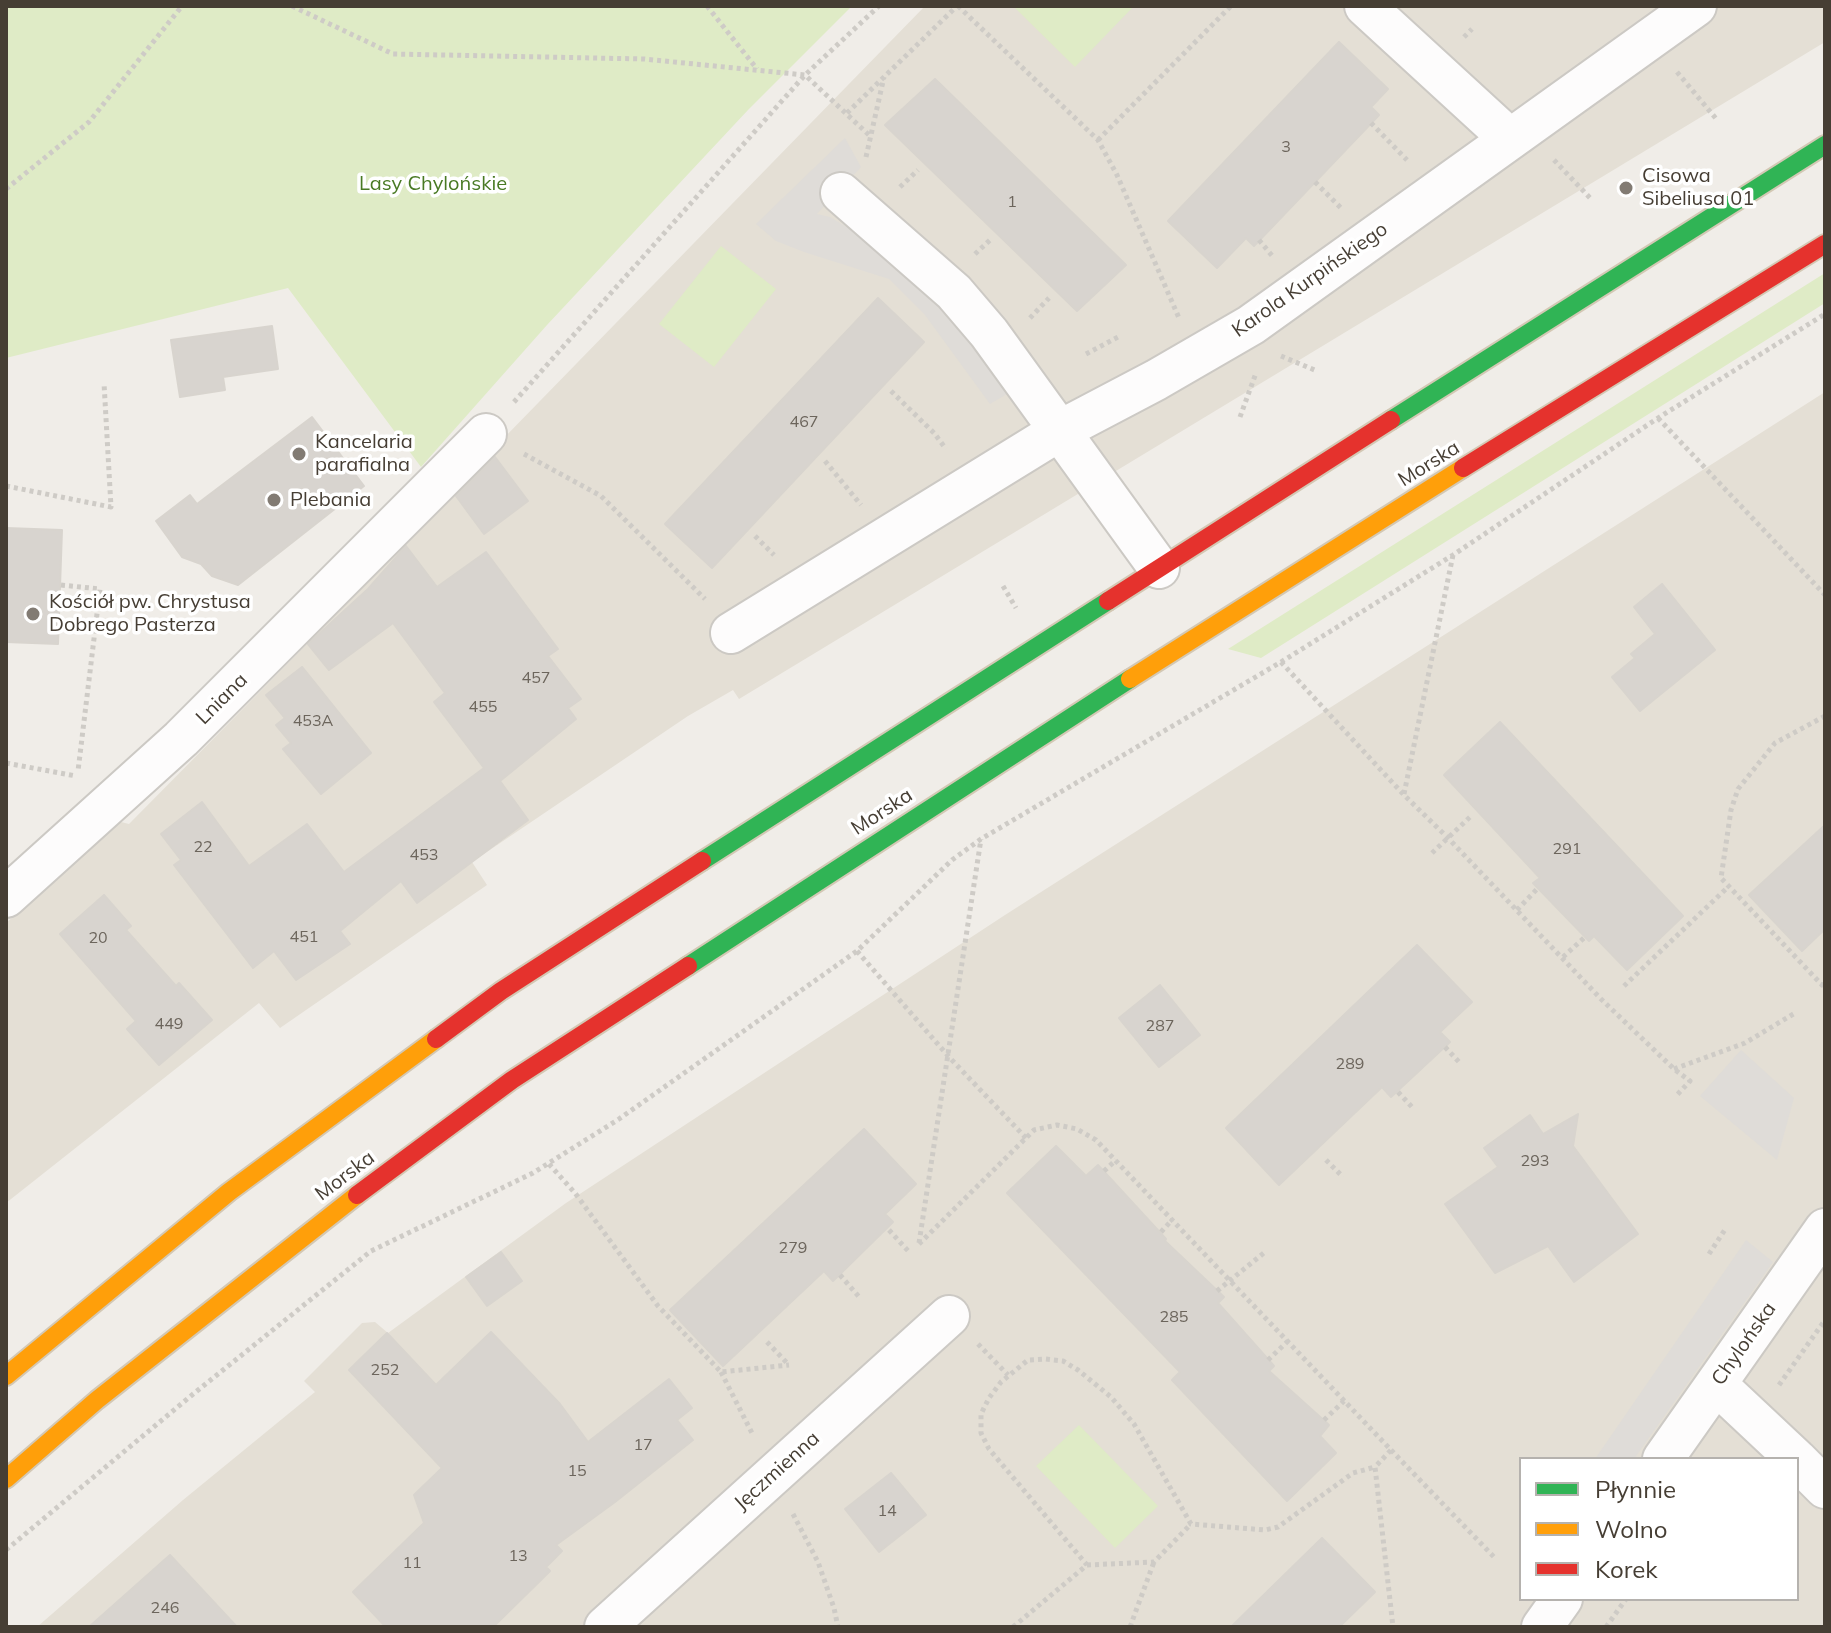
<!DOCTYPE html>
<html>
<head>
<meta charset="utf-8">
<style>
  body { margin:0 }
  #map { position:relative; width:1831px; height:1633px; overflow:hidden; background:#f0ede8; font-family:Mulish,sans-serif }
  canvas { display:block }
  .frame { position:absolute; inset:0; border:8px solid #463e34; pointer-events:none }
  .legend { position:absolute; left:1519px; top:1457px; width:280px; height:144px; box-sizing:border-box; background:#fff; border:2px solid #b5b2ae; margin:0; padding:10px 14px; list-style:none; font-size:24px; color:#463e34 }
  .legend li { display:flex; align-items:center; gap:16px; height:40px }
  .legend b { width:40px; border:2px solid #b5b2ae }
</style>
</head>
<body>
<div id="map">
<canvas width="1831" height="1633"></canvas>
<div class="frame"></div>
<ul class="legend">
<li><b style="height:10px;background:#30b455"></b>Płynnie</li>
<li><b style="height:10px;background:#ff9f0a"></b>Wolno</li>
<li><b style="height:10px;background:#e5322d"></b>Korek</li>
</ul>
</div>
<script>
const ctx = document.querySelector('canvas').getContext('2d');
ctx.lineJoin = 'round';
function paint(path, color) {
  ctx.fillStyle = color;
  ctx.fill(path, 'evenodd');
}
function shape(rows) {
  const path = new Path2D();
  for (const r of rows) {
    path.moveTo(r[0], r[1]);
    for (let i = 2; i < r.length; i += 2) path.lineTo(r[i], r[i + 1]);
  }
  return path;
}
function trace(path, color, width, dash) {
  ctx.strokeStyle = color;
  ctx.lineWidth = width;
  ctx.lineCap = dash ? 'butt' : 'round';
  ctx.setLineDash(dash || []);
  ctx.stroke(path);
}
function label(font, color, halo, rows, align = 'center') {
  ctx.font = font + ' Mulish,sans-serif';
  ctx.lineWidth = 7;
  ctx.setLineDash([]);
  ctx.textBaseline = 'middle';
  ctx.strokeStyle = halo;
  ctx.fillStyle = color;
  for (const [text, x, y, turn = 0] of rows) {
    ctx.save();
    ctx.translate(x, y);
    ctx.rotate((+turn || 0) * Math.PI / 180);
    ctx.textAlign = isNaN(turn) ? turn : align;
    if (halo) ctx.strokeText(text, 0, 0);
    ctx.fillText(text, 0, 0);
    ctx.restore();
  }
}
paint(shape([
  [925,6,1825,6,1825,42,739,699,733,690,688,716,472,862,487,885,280,1028,259,1003,6,1203,6,923,121,822,129,824,307,644,306,641],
  [1825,392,1825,1627,37,1627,183,1500,315,1392,304,1381,362,1323,375,1322,388,1333,566,1203,1005,915],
  [1521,1459,1797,1459,1797,1599,1521,1599]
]), '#e4dfd5');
paint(shape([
  [6,6,852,6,748,110,547,325,421,467,288,288,6,358],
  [1013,6,1134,6,1075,67],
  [721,246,776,289,714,367,659,324],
  [1825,273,1825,303,1261,658,1228,649],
  [1079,1425,1158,1506,1115,1548,1036,1466]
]), '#dfebc6');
paint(shape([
  [845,138,861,167,817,214,830,217,905,262,1014,390,990,404,925,315,889,279,804,252,776,241,756,224],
  [1741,1050,1794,1098,1777,1160,1700,1096],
  [1746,1240,1773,1262,1634,1459,1595,1459]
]), '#dfdcd8');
const building = shape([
  [1339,42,1388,89,1371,107,1379,115,1254,246,1246,238,1217,268,1168,221,1339,42],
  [935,79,1126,265,1077,311,885,125,935,79],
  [878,298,924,342,712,568,665,524,878,298],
  [272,326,278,369,223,377,225,390,180,397,171,340,272,326],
  [312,417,364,486,238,585,212,576,201,564,182,557,156,521,190,495,197,504,312,417],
  [495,457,528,501,484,534,456,496,495,457],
  [6,528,62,530,58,644,6,642,6,528],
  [406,546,437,587,486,552,558,649,548,656,581,699,568,708,576,719,500,781,528,820,417,903,401,881,340,931,350,944,296,980,274,951,253,968,174,865,181,860,161,834,202,802,249,866,307,824,344,872,484,768,434,702,445,693,393,623,329,670,308,644,368,589,406,546],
  [1662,584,1715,650,1640,711,1612,677,1635,658,1631,654,1655,634,1634,607,1662,584],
  [302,667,371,753,321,794,283,749,291,743,276,725,285,718,266,695,302,667],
  [1500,722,1683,916,1627,970,1594,936,1589,941,1533,883,1540,878,1444,775,1500,722],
  [1825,825,1825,929,1802,951,1749,895,1825,825],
  [104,895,131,926,126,930,176,986,179,983,212,1020,159,1065,127,1029,136,1021,60,934,104,895],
  [1417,945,1472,1002,1440,1032,1450,1042,1391,1097,1382,1087,1279,1185,1226,1128,1417,945],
  [1160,985,1200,1035,1159,1067,1119,1018,1160,985],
  [1578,1114,1573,1146,1638,1234,1574,1282,1548,1246,1495,1273,1445,1204,1498,1167,1484,1148,1530,1115,1543,1134,1578,1114],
  [864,1129,916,1184,885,1214,893,1222,833,1281,824,1271,723,1366,670,1310,864,1129],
  [1056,1146,1086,1176,1098,1165,1166,1239,1165,1241,1224,1297,1218,1303,1274,1366,1269,1371,1329,1425,1320,1436,1336,1453,1287,1501,1172,1380,1180,1372,1007,1193,1056,1146],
  [501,1252,522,1281,487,1306,466,1277,501,1252],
  [491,1332,560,1404,588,1442,669,1379,692,1408,677,1420,693,1440,615,1502,556,1545,562,1551,546,1567,550,1571,493,1627,386,1627,353,1592,424,1523,414,1495,442,1468,349,1370,387,1333,436,1385,491,1332],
  [891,1473,926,1515,879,1552,845,1509,891,1473],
  [1322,1538,1375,1592,1339,1627,1231,1627,1322,1538],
  [170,1555,237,1627,89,1627,170,1555]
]);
paint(building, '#d8d4cf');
trace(building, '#d8d4ce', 2);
const street = shape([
  [1365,6,1510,139],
  [841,193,954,292,989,333,1159,568],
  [731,633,1059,431,1156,380,1251,325,1696,6],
  [6,897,181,739,486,434],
  [1716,1384,1796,1459],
  [1663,1459,1825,1229],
  [1797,1460,1825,1488],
  [605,1627,949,1316],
  [1542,1627,1562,1599]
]);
const fast = shape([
  [1391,420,1825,145],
  [702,861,1108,601],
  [688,966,1130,679]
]);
const slow = shape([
  [1130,679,1463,468],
  [6,1376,229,1192,436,1039],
  [6,1479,97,1400,357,1195]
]);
const jam = shape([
  [1463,468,1825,244],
  [1108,601,1391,420],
  [436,1039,501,991,702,861],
  [357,1195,512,1080,688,966]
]);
trace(street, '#ccc9c4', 44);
trace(fast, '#d3c8b4', 22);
trace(slow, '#d3c8b4', 22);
trace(jam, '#d3c8b4', 22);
trace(shape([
  [292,6,393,54,644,59,805,75,870,136],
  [707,6,757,69],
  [958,6,1098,140,1117,175,1179,318],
  [1464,37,1472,29],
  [1677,72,1718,121],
  [847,113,957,6],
  [1371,123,1407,160],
  [1098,140,1231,6],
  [866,157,884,77],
  [1554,160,1592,200],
  [1315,182,1342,209],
  [900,187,918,170],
  [6,189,89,122,182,6],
  [1259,240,1274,258],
  [975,254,990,240],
  [1030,318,1049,298],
  [1086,354,1118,337],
  [1281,356,1317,371],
  [891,391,934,433,946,449],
  [514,402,805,75,879,6],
  [1240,417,1256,373],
  [1658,418,1825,595],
  [524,454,601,496,705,599],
  [825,461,861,505],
  [6,486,111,507,104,383],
  [755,536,774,555],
  [61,585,100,589,78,771],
  [1003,586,1016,608],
  [1281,662,1404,795,1448,838,1601,999,1674,1069,1690,1081,1676,1096],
  [1825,716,1775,743,1738,789,1731,810,1721,878,1822,985,1825,982],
  [6,763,76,776],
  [1404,794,1453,555],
  [1432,853,1470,817],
  [1517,910,1538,888],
  [857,951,949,1057,1026,1138],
  [1563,957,1585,937],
  [1624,986,1728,887],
  [1445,1047,1460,1063],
  [1674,1069,1745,1043,1795,1013],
  [1398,1092,1413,1108],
  [1326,1160,1343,1177],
  [549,1164,575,1193,658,1306,721,1372,789,1365],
  [1104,1171,1116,1160],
  [889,1230,910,1253],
  [1161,1232,1172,1220],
  [919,1243,981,839],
  [919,1244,1034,1130,1057,1125,1077,1129,1096,1140,1391,1450,1375,1467,1393,1627],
  [1709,1254,1726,1228],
  [840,1275,861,1299],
  [1217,1291,1265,1252],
  [767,1342,788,1364],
  [978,1344,1008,1375],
  [1268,1360,1288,1341],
  [721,1372,753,1435],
  [1779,1385,1825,1320],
  [1324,1420,1344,1401],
  [1391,1450,1494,1557],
  [793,1514,818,1562,834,1608,838,1627],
  [6,1550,192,1395,371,1251,533,1173,619,1119,857,951,952,860,981,839,1281,662,1453,555,1658,418,1825,314],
  [1087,1565,1154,1562,1191,1524],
  [1013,1627,1087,1565,989,1449,981,1433,981,1414,989,1398,1001,1382,1028,1360,1045,1359,1063,1361,1078,1370,1111,1397,1134,1424,1191,1524,1265,1530,1278,1527,1353,1473,1375,1467],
  [1130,1627,1154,1562],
  [1606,1627,1626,1599]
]), '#cecbc6', 5, [4, 4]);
trace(street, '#fdfcfc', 40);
trace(fast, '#30b455', 18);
trace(slow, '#ff9f0a', 18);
trace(jam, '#e5322d', 18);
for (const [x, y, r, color] of [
  [1626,188,8,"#827b73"],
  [299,454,8,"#827b73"],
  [274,500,8,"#827b73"],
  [33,614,8,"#827b73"]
]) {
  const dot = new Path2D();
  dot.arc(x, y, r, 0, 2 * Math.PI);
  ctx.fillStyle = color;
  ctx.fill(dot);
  trace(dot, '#fff', 3);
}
label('16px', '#6c655c', null, [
  ["3",1286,147],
  ["1",1012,202],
  ["467",804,422],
  ["457",536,678],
  ["455",483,707],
  ["453A",313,721],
  ["22",203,847],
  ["291",1567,849],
  ["453",424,855],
  ["451",304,937],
  ["20",98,938],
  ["449",169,1024],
  ["287",1160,1026],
  ["289",1350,1064],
  ["293",1535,1161],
  ["279",793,1248],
  ["285",1174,1317],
  ["252",385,1370],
  ["17",643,1445],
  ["15",577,1471],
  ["14",887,1511],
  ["13",518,1556],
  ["11",412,1563],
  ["246",165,1608]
]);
label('20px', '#463e34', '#fff', [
  ["Cisowa",1642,176],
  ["Sibeliusa 01",1642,199],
  ["Kancelaria",315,442],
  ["parafialna",315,465],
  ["Plebania",290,500],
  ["Kościół pw. Chrystusa",49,602],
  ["Dobrego Pasterza",49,625]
], 'left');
label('20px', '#497a24', '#fff', [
  ["Lasy Chylońskie",433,184]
]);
label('20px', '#463e34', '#fff', [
  ["Karola Kurpińskiego",1310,280,-35],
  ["Morska",1429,464,-32],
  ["Lniana",222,699,-45],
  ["Morska",882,812,-33],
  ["Morska",345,1176,-37],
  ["Chylońska",1744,1344,-55],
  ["Jęczmienna",777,1471,-42]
]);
</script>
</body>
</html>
